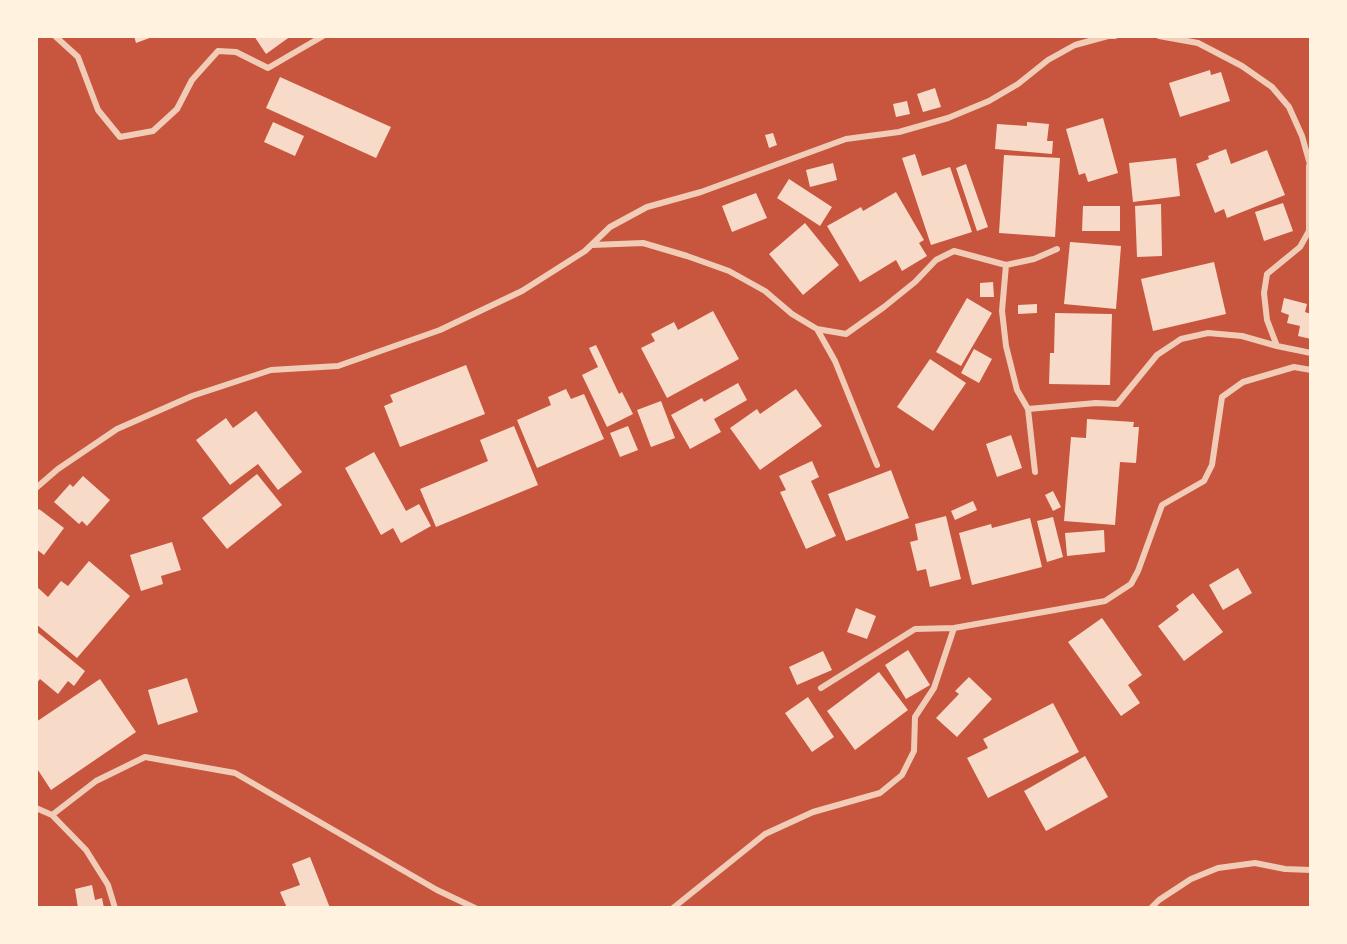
<!DOCTYPE html>
<html>
<head>
<meta charset="utf-8">
<style>
  body { margin:0 }
  #map { position:relative; width:1347px; height:944px; overflow:hidden; background:#c8553d; font-family:Rubik,sans-serif }
  canvas { display:block }
  .frame { position:absolute; inset:0; border:38px solid #fff3e0; pointer-events:none }
</style>
</head>
<body>
<div id="map">
<canvas width="1347" height="944"></canvas>
<div class="frame"></div>
</div>
<script>
const ctx = document.querySelector('canvas').getContext('2d');
ctx.lineJoin = 'round';
function paint(path, color) {
  ctx.fillStyle = color;
  ctx.fill(path, 'evenodd');
}
function shape(rows) {
  const path = new Path2D();
  for (const r of rows) {
    path.moveTo(r[0], r[1]);
    for (let i = 2; i < r.length; i += 2) path.lineTo(r[i], r[i + 1]);
  }
  return path;
}
function trace(path, color, width, dash) {
  ctx.strokeStyle = color;
  ctx.lineWidth = width;
  ctx.lineCap = dash ? 'butt' : 'round';
  ctx.setLineDash(dash || []);
  ctx.stroke(path);
}
paint(shape([
  [134,36,155,36,136,43],
  [254,36,291,36,266,54],
  [1210,70,1211,75,1221,72,1230,101,1180,117,1169,83],
  [280,77,391,127,376,158,266,108],
  [935,88,941,107,923,112,917,94],
  [907,101,910,114,896,117,893,104],
  [1103,118,1118,173,1088,182,1085,173,1079,175,1066,129],
  [273,122,304,136,295,156,264,142],
  [1027,122,1049,124,1047,141,1053,141,1052,154,995,149,997,124,1027,126],
  [773,133,777,145,769,148,765,135],
  [1226,149,1231,164,1267,150,1285,195,1227,218,1224,209,1215,213,1196,164,1209,159,1208,156],
  [915,154,922,176,950,167,972,232,931,245,902,158],
  [1004,155,1060,158,1055,237,999,233],
  [1176,158,1180,196,1133,202,1129,163],
  [833,163,837,180,810,187,806,170],
  [966,164,988,227,977,231,956,168],
  [789,179,832,207,820,226,777,198],
  [896,192,924,240,919,243,927,256,902,271,896,260,860,282,827,226,861,207,863,211],
  [756,193,767,218,732,232,722,206],
  [1283,203,1293,231,1264,241,1255,212],
  [1161,204,1162,256,1137,257,1135,206],
  [1083,206,1120,206,1120,231,1082,231],
  [805,223,839,265,803,295,769,254],
  [1070,242,1121,246,1116,309,1064,304],
  [1214,262,1226,314,1153,331,1141,279],
  [993,282,994,297,980,297,980,283],
  [967,298,992,313,961,366,936,352],
  [1284,298,1307,304,1305,312,1311,314,1311,339,1298,336,1300,326,1287,323,1289,315,1281,312],
  [1037,304,1037,313,1018,314,1018,305],
  [713,311,739,359,667,398,641,348,655,341,651,334,674,322,678,330],
  [1055,313,1112,314,1110,385,1049,384,1050,353,1054,353],
  [596,345,619,394,622,392,633,414,607,427,582,375,598,367,589,348],
  [974,349,992,359,979,383,961,373],
  [930,359,966,383,933,431,897,407],
  [466,365,485,414,400,447,384,406,393,402,390,395],
  [738,383,747,400,714,419,721,432,690,449,671,415,702,398,704,402],
  [566,389,571,399,584,394,604,439,537,468,517,420,551,405,548,397],
  [796,389,822,426,760,470,730,428,757,409,760,414],
  [661,401,675,438,651,447,637,410],
  [256,411,302,472,278,490,258,464,230,485,196,440,226,418,233,428],
  [1087,419,1134,422,1133,427,1139,427,1136,463,1120,462,1115,525,1064,521,1071,437,1086,438],
  [514,426,538,485,436,527,420,489,488,461,480,440],
  [628,426,638,450,620,457,610,433],
  [1011,435,1022,468,997,477,986,444],
  [374,452,406,511,419,504,431,526,401,543,393,528,381,535,345,468],
  [812,461,819,477,811,481,836,536,806,549,780,492,786,490,779,476],
  [891,470,909,518,846,541,828,494],
  [257,474,282,505,227,549,202,518],
  [83,476,110,500,87,526,82,521,79,524,54,502,70,484,73,487],
  [1053,491,1061,507,1053,511,1045,495],
  [973,501,977,510,955,520,951,511],
  [39,509,64,528,44,555,36,549,36,513],
  [946,516,961,579,930,587,926,569,917,571,910,542,918,540,915,524],
  [1053,517,1063,557,1047,562,1037,521],
  [1030,518,1042,567,972,585,959,533,991,524,992,528],
  [1104,530,1105,552,1067,556,1065,533],
  [172,542,181,570,161,576,163,584,141,591,130,555],
  [89,561,130,596,77,658,36,624,36,586,48,597,61,581,68,586],
  [1238,568,1252,593,1223,610,1209,585],
  [1193,593,1223,632,1184,661,1158,626,1179,610,1176,606],
  [856,608,876,616,867,639,847,632],
  [1102,618,1142,675,1128,685,1140,703,1121,716,1068,642],
  [36,631,85,671,74,686,68,681,58,694,40,679,36,684],
  [908,650,930,685,906,699,885,665],
  [823,651,832,670,797,685,789,667],
  [879,672,908,710,855,750,827,711],
  [969,677,992,699,957,737,936,718,959,694,955,691],
  [187,678,198,712,158,725,148,690],
  [100,679,136,732,51,790,36,767,36,722],
  [808,697,834,737,812,752,785,713],
  [1053,703,1079,752,988,798,967,758,988,748,983,739],
  [1085,756,1108,797,1046,831,1024,791],
  [310,857,330,908,287,908,280,892,300,885,292,864],
  [92,885,95,900,102,898,104,908,78,908,75,889]
]), '#f7dbc8');
trace(shape([
  [55,36,78,57,98,110,120,137,153,131,177,109,192,80,218,51,236,52,268,68,323,36],
  [1159,36,1198,43,1242,66,1272,87,1289,107,1302,136,1311,168],
  [592,245,643,243,687,256,729,271,765,291,792,314,817,329,835,361,877,465],
  [1006,265,1002,311,1006,346,1017,390,1028,409,1035,472],
  [817,329,846,334,884,307,915,282,936,260,954,251,1006,265,1034,259,1057,249],
  [1277,346,1267,320,1264,293,1267,274,1300,247,1309,231,1309,166],
  [1028,409,1096,403,1117,404,1157,355,1181,339,1208,333,1242,336,1277,346,1311,353],
  [36,488,58,469,117,429,192,396,271,370,338,366,440,330,522,291,585,251,610,227,647,207,701,192,846,139,899,132,948,118,989,101,1018,84,1048,60,1075,45,1108,36,1115,36],
  [821,688,915,629,954,628,1105,601,1131,584,1138,571,1162,505,1204,481,1212,465,1222,397,1243,382,1294,367,1311,370],
  [36,808,52,815,86,850,108,885,115,908],
  [52,815,96,781,145,757,235,773,437,890,475,908],
  [673,908,765,834,813,812,880,793,902,775,914,751,915,717,934,688,954,628],
  [1151,908,1159,900,1191,879,1218,868,1255,863,1285,869,1311,870]
]), '#f1ccb7', 6);
</script>
</body>
</html>
